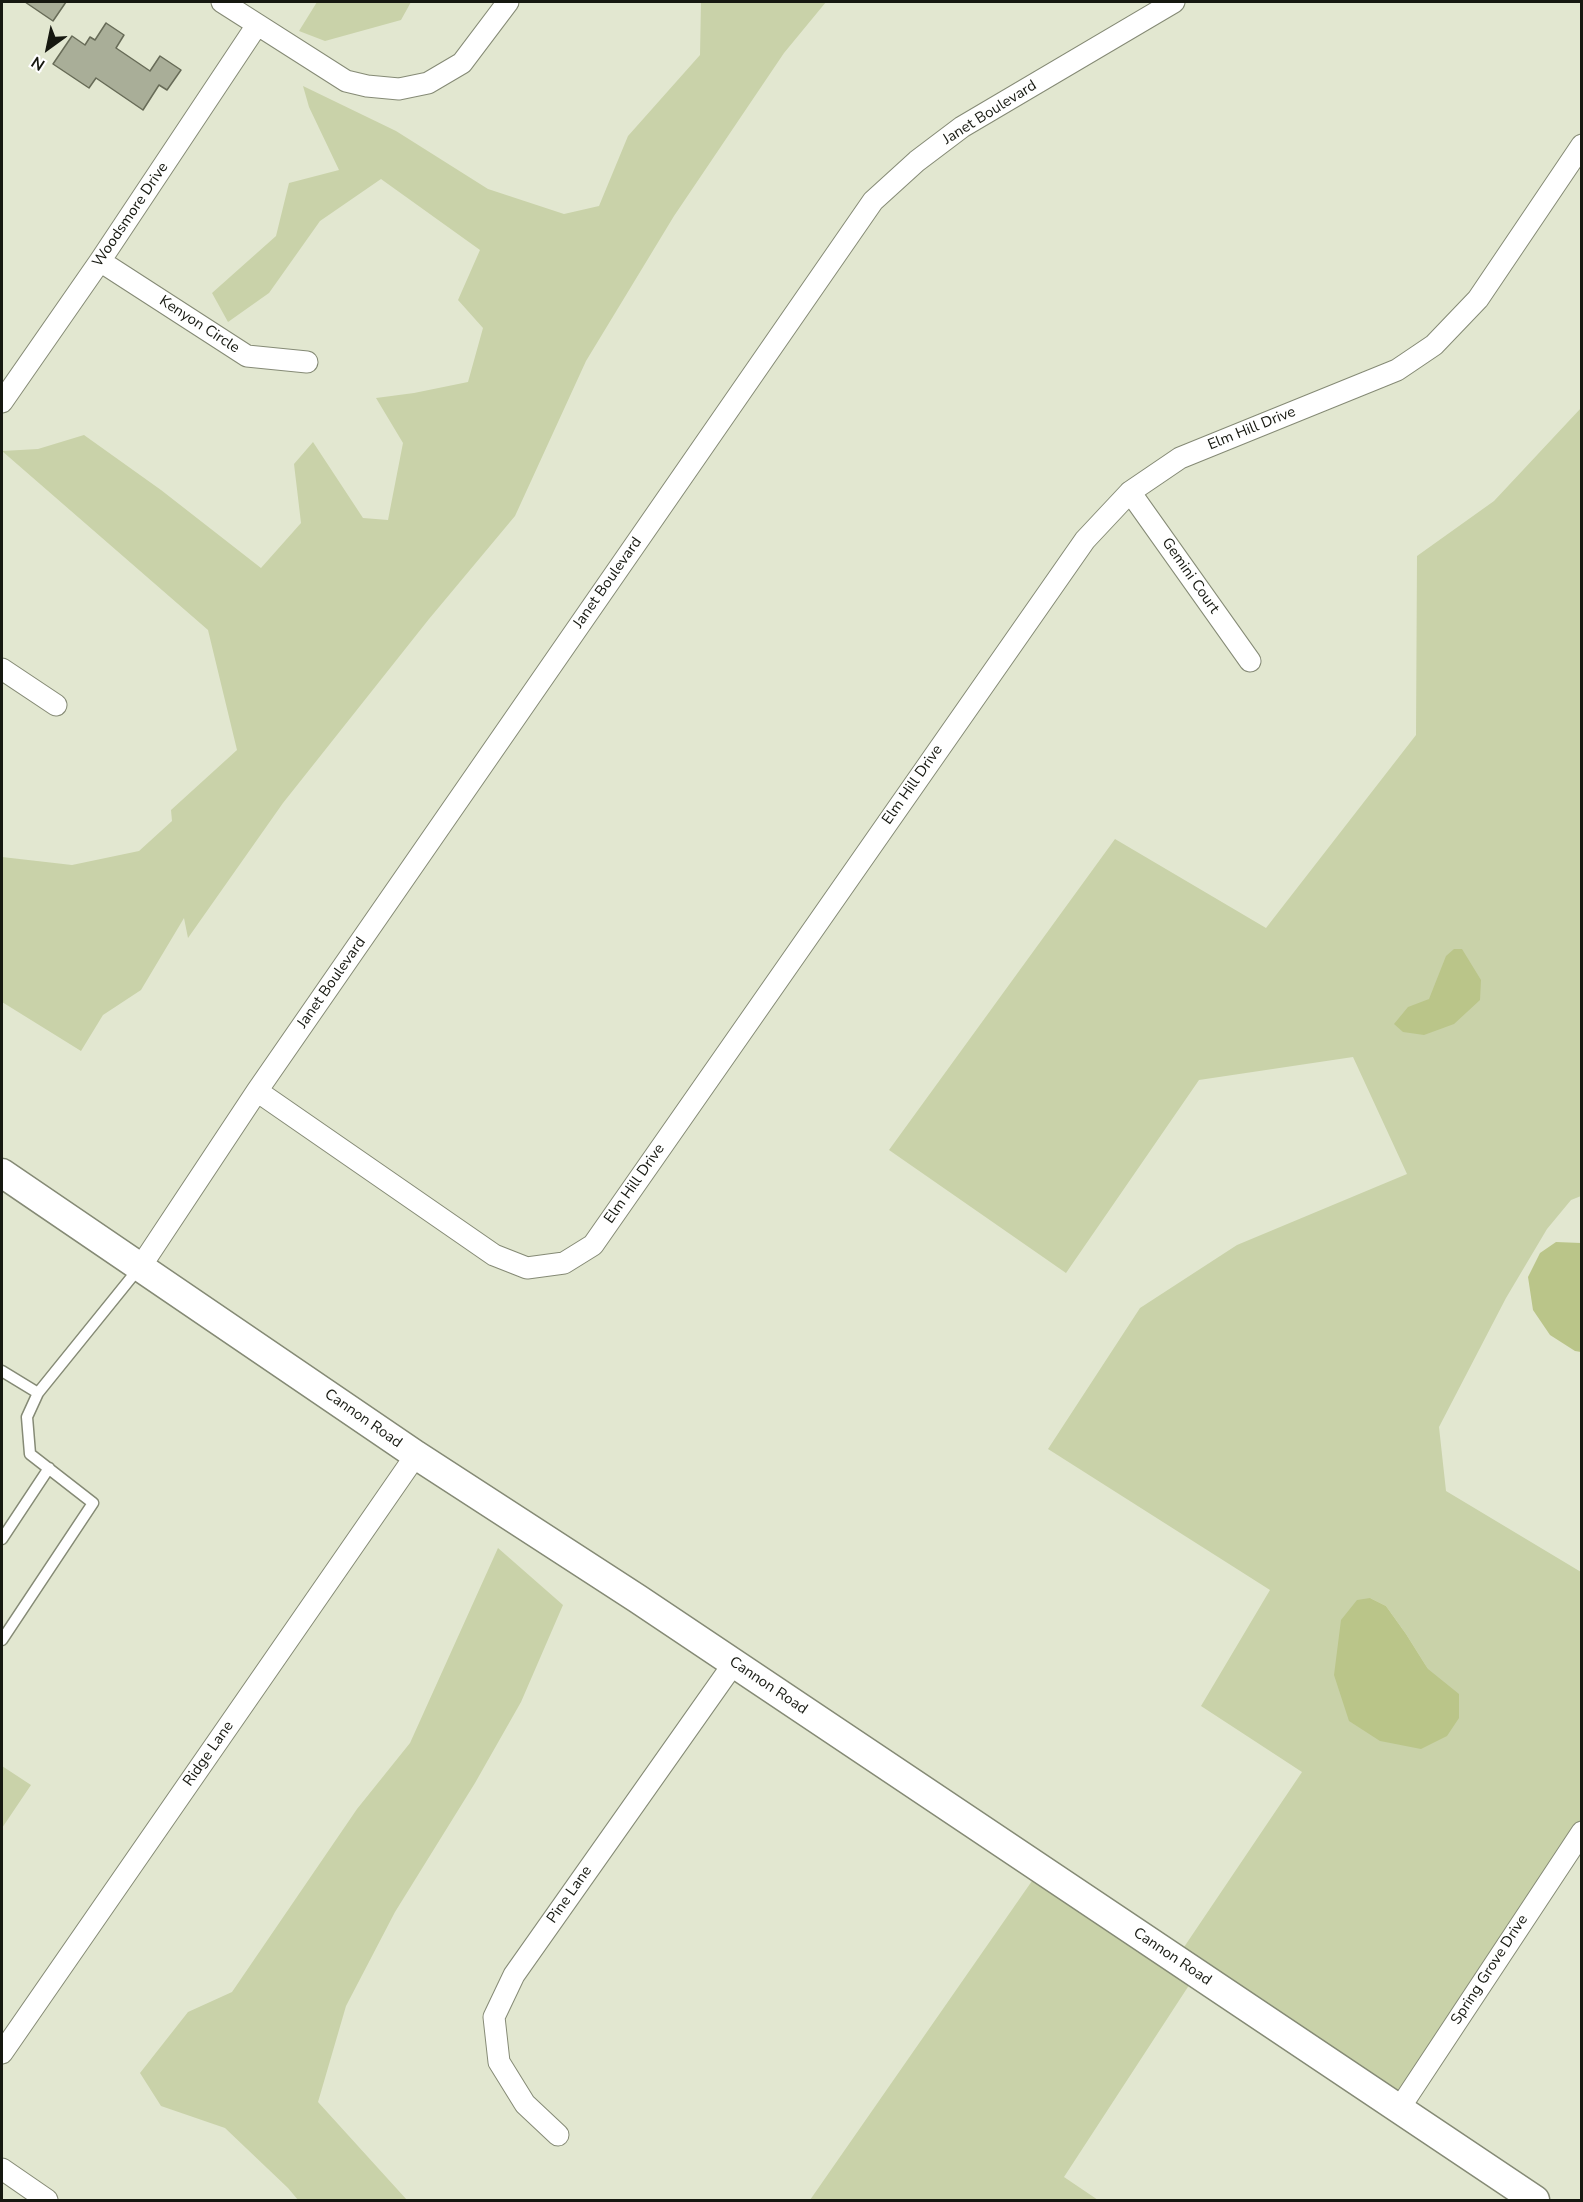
<!DOCTYPE html>
<html>
<head>
<meta charset="utf-8">
<style>
  body { margin:0 }
  #map { position:relative; width:1583px; height:2202px; overflow:hidden; background:#e2e7d0; font-family:"Nunito Sans",sans-serif }
  canvas { display:block }
  .frame { position:absolute; inset:0; border:3px solid #161810; pointer-events:none }
  .north { position:absolute; left:18px; top:18px; width:60px; height:60px; -webkit-text-stroke:4px #fff; paint-order:stroke; rotate:213deg; font-size:16px; font-weight:700; line-height:24px; text-align:center; color:#161810 }
  .north::after { content:''; display:block; margin:auto; width:21px; height:27px; background:#161810; clip-path:polygon(50% 0,100% 100%,50% 72%,0 100%) }
</style>
</head>
<body>
<div id="map">
<canvas width="1583" height="2202"></canvas>
<div class="frame"></div>
<div class="north">N</div>
</div>
<script>
const ctx = document.querySelector('canvas').getContext('2d');
ctx.lineJoin = 'round';
function paint(path, color) {
  ctx.fillStyle = color;
  ctx.fill(path, 'evenodd');
}
function shape(rows) {
  const path = new Path2D();
  for (const r of rows) {
    path.moveTo(r[0], r[1]);
    for (let i = 2; i < r.length; i += 2) path.lineTo(r[i], r[i + 1]);
  }
  return path;
}
function trace(path, color, width, dash) {
  ctx.strokeStyle = color;
  ctx.lineWidth = width;
  ctx.lineCap = dash ? 'butt' : 'round';
  ctx.setLineDash(dash || []);
  ctx.stroke(path);
}
function label(font, color, halo, rows, align = 'center') {
  ctx.font = font + ' "Nunito Sans",sans-serif';
  ctx.lineWidth = 4.5;
  ctx.setLineDash([]);
  ctx.textBaseline = 'middle';
  ctx.strokeStyle = halo;
  ctx.fillStyle = color;
  for (const [text, x, y, turn = 0] of rows) {
    ctx.save();
    ctx.translate(x, y);
    ctx.rotate((+turn || 0) * Math.PI / 180);
    ctx.textAlign = isNaN(turn) ? turn : align;
    if (halo) ctx.strokeText(text, 0, 0);
    ctx.fillText(text, 0, 0);
    ctx.restore();
  }
}
paint(shape([
  [317,2,411,2,401,20,325,41,299,31],
  [701,2,826,2,784,53,674,216,586,361,515,516,429,619,283,803,188,938,184,918,141,990,103,1015,81,1051,2,1002,2,857,72,865,139,851,172,821,171,810,237,750,208,630,2,451,38,449,84,435,161,490,261,568,301,523,294,464,313,442,363,518,388,520,403,443,376,398,414,393,468,382,483,328,458,300,480,250,381,179,320,221,269,293,228,322,212,293,276,236,289,183,339,170,309,107,303,86,396,131,488,189,564,214,599,206,628,136,700,55],
  [1581,408,1581,1196,1571,1200,1547,1229,1506,1298,1439,1427,1446,1491,1581,1572,1581,1831,1399,2099,1197,1973,1064,2177,1098,2200,810,2200,1041,1868,1176,1959,1302,1772,1201,1706,1270,1590,1048,1449,1140,1308,1237,1245,1407,1174,1353,1057,1199,1080,1066,1273,889,1150,1115,839,1266,928,1416,735,1417,556,1494,501],
  [1370,1598,1386,1606,1406,1634,1428,1669],
  [498,1548,563,1605,521,1702,475,1783,395,1912,346,2006,318,2102,407,2200,298,2200,288,2188,225,2128,161,2106,140,2073,188,2012,232,1992,357,1809,410,1743],
  [2,1766,31,1785,2,1828,2,1765]
]), '#c9d2a9');
paint(shape([
  [1454,949,1462,949,1481,980,1480,1000,1454,1024,1424,1035,1403,1032,1394,1024,1408,1007,1429,999,1446,956],
  [1556,1242,1581,1243,1581,1352,1575,1351,1550,1335,1533,1310,1528,1277,1540,1253],
  [1370,1598,1386,1606,1406,1634,1428,1669,1459,1694,1459,1718,1447,1736,1421,1749,1380,1741,1349,1721,1334,1675,1341,1620,1357,1600]
]), '#bac589');
const building = shape([
  [25,2,66,2,53,21,25,2],
  [106,23,124,35,116,48,150,71,160,56,181,70,167,90,159,85,143,110,96,78,89,88,53,64,72,36,85,45,90,37,95,40,106,23]
]);
paint(building, '#a9ae98');
trace(building, '#676b57', 1.5);
const service = shape([
  [2,1371,38,1393],
  [2,1539,49,1468],
  [2,1640,93,1503,30,1454,27,1417,38,1393,139,1268]
]);
const minor = shape([
  [222,2,346,81,367,86,399,89,428,83,462,63,508,2],
  [100,261,247,356,307,362],
  [2,402,100,261,257,25],
  [1130,492,1250,661],
  [2,669,56,705],
  [257,1091,494,1255,527,1268,564,1263,593,1245,1085,540,1130,492,1180,458,1397,370,1434,345,1478,299,1582,145],
  [141,1266,257,1091,873,201,917,161,962,127,1174,2],
  [2,2053,416,1455],
  [1399,2109,1582,1832],
  [558,2135,525,2104,499,2062,494,2017,514,1975,734,1663],
  [2,2169,47,2200]
]);
const secondary = shape([
  [2,1173,416,1455,638,1599,1535,2200]
]);
trace(service, '#858a75', 13);
trace(minor, '#858a75', 23);
trace(secondary, '#858a75', 31);
trace(service, '#fff', 10);
trace(minor, '#fff', 21);
trace(secondary, '#fff', 28);
label('15px', '#161810', '#fff', [
  ["Janet Boulevard",990,113,-32],
  ["Woodsmore Drive",131,215,-56],
  ["Kenyon Circle",199,325,33],
  ["Elm Hill Drive",1252,429,-22],
  ["Gemini Court",1190,576,55],
  ["Janet Boulevard",608,583,-55],
  ["Elm Hill Drive",913,785,-55],
  ["Janet Boulevard",332,983,-55],
  ["Elm Hill Drive",635,1184,-55],
  ["Cannon Road",363,1419,35],
  ["Cannon Road",768,1686,34],
  ["Ridge Lane",209,1754,-55],
  ["Pine Lane",570,1895,-55],
  ["Cannon Road",1172,1957,34],
  ["Spring Grove Drive",1490,1970,-57]
]);
</script>
</body>
</html>
